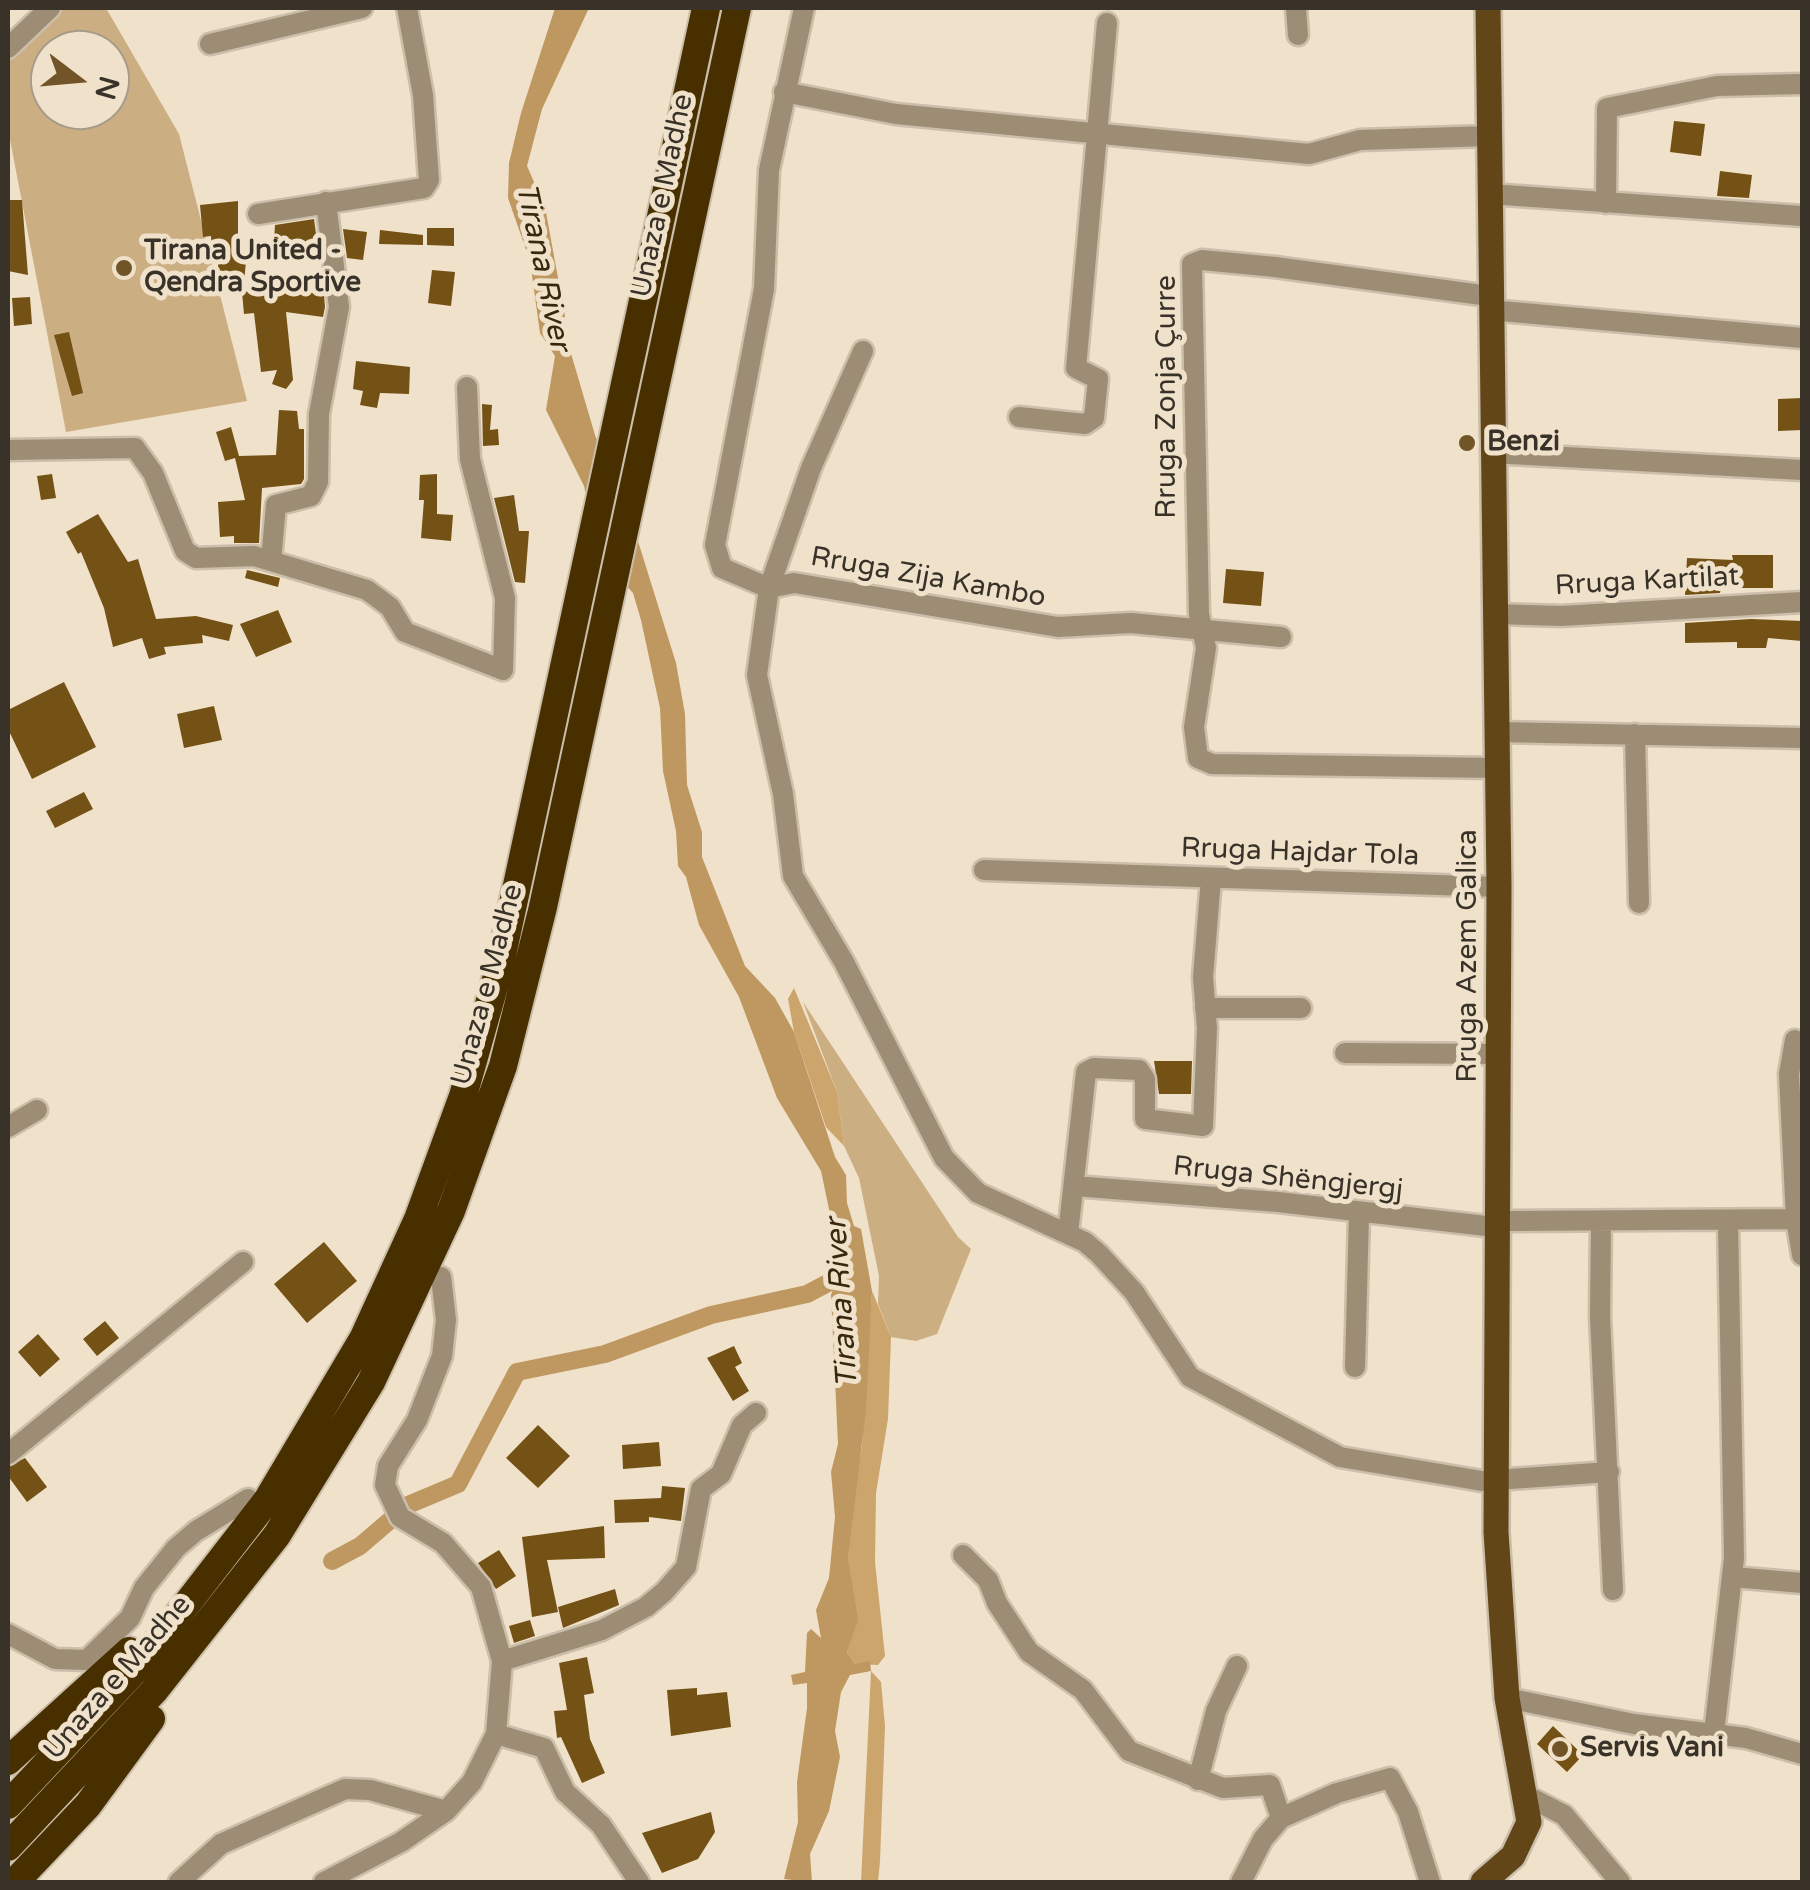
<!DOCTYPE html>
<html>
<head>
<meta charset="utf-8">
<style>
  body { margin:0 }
  #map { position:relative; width:1810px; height:1890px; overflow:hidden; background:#f0e1ca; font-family:"Varela Round",sans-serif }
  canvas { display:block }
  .frame { position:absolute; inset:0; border:10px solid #383229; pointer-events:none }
  .north { position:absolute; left:30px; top:30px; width:100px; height:100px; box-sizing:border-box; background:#f0e1ca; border:2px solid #a69b8a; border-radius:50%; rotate:106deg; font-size:28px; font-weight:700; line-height:40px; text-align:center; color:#383229 }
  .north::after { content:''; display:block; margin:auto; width:35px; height:45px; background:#715427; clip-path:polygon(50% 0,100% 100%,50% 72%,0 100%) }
</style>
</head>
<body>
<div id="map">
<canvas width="1810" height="1890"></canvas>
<div class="frame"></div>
<div class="north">N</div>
</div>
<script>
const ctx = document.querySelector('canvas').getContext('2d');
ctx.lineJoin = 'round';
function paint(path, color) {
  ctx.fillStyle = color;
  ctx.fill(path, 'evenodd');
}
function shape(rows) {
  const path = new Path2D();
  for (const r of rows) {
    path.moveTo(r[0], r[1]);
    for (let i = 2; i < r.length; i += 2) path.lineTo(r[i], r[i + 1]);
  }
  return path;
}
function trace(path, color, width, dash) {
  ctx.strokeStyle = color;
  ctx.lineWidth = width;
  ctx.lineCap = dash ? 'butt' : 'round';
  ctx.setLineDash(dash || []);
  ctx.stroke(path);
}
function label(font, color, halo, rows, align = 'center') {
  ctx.font = font + ' "Varela Round",sans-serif';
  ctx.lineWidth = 10;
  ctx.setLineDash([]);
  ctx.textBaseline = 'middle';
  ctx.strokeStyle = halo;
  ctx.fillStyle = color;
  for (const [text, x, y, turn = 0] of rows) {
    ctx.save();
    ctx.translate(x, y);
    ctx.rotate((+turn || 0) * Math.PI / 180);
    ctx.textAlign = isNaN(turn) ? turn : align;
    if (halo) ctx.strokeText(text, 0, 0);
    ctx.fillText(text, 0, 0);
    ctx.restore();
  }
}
paint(shape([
  [57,8,106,8,179,134,247,401,66,432,8,129,8,55],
  [50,50,110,50,110,110,50,110],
  [803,1002,958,1237,971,1249,937,1334,916,1341,891,1337,878,1304,879,1276,859,1178,844,1146,837,1092]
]), '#ccae83');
paint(shape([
  [794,988,837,1092,844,1146,826,1127,794,1032,788,999],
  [872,1291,891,1337,888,1419,876,1493,875,1562,885,1656,878,1665,855,1664,847,1652,854,1625,848,1558,851,1507,862,1446],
  [871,1671,881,1682,885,1726,880,1861,878,1882,861,1882]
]), '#cca56d');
paint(shape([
  [555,8,589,8,542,109,527,166,545,207,565,316,562,323,595,435,637,538,676,663,685,714,687,785,702,832,702,857,745,966,775,998,794,1032,835,1157,846,1175,847,1203,854,1226,861,1229,872,1291,866,1410,848,1558,858,1620,847,1652,855,1664,870,1661,871,1671,850,1675,841,1692,835,1731,840,1757,829,1811,810,1854,812,1882,784,1879,798,1822,797,1782,807,1708,807,1683,793,1685,791,1675,805,1672,807,1633,811,1629,821,1638,816,1610,829,1578,835,1517,831,1472,838,1444,831,1295,837,1278,834,1233,821,1171,777,1098,739,997,699,925,686,877,678,866,676,831,663,771,660,708,641,620,633,593,602,559,591,562,598,550,584,486,546,410,555,356,540,333,530,261,508,198,509,163,521,113]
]), '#be9860');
trace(shape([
  [332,1561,360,1546,408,1505,458,1484,517,1372,605,1354,711,1315,807,1294,845,1274]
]), '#be9860', 18);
paint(shape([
  [50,71,50,92,36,95,31,75],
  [1674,121,1705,124,1701,156,1670,152],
  [1720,171,1752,175,1749,198,1717,196],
  [8,200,22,200,28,275,8,271],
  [238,201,238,262,246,261,244,283,218,287,218,262,212,263,211,236,203,237,200,205],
  [314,219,320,263,273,258,275,225],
  [427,228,454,228,454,246,427,245],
  [343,229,367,232,363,260,347,258],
  [380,230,423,235,423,245,379,244],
  [432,270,455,272,451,306,428,303],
  [285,287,324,295,325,307,323,317,286,312,293,380,286,389,272,384,277,370,261,372,254,313,244,314,242,292],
  [30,297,32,324,14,326,12,298],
  [69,332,83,393,72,396,54,335],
  [356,361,410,367,409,394,380,393,377,408,360,405,363,391,353,389],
  [1802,398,1802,430,1778,431,1778,399],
  [482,404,492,405,490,430,498,429,499,445,483,446],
  [279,410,297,411,299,429,304,429,304,479,301,484,262,488,259,543,234,543,234,536,220,537,218,502,245,500,235,458,225,461,216,432,231,427,239,456,276,455],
  [52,474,56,498,41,500,37,476],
  [437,474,437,514,453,515,451,541,421,538,424,500,419,500,420,475],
  [514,495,519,531,529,531,525,583,515,582,494,498],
  [98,514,128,562,138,559,156,619,196,616,233,625,229,641,202,635,203,643,164,647,166,654,149,659,142,638,113,647,104,608,81,552,78,554,66,532],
  [1732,555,1773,555,1773,588,1721,588,1720,593,1685,595,1687,558,1733,560],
  [1226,569,1264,572,1261,606,1223,603],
  [247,570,280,578,278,587,245,578],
  [278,610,292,642,256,657,240,624],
  [1751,619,1802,621,1802,641,1768,638,1766,648,1737,648,1737,642,1685,643,1685,623],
  [64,682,96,747,32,779,8,729,8,710],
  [214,706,222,740,184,748,177,714],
  [84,792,93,809,55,828,46,811],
  [1154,1061,1192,1061,1191,1094,1159,1094],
  [324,1242,357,1281,307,1323,274,1284],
  [105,1321,119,1338,97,1356,83,1339],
  [38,1334,60,1359,40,1377,18,1352],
  [734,1346,742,1363,735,1367,749,1391,733,1401,707,1358],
  [538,1425,570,1456,538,1488,506,1458],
  [659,1442,661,1466,623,1469,622,1445],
  [25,1458,47,1487,27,1502,8,1476,8,1467],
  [662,1486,685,1488,681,1521,649,1517,649,1522,615,1523,614,1500,661,1498],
  [604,1526,605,1558,547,1560,558,1612,532,1617,522,1537],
  [499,1550,516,1576,496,1589,478,1563],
  [615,1589,619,1605,563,1628,558,1607],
  [530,1620,535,1636,514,1643,509,1626],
  [587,1657,594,1693,584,1695,590,1739,605,1773,582,1783,561,1737,557,1738,554,1711,567,1710,559,1663],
  [697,1688,697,1695,727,1692,731,1727,671,1736,667,1690],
  [1553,1726,1583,1755,1567,1772,1537,1744],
  [711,1812,715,1832,698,1859,662,1873,642,1833]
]), '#745115');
const minor = shape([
  [1296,8,1298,35],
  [210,44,362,8],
  [8,48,50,8],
  [784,92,896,114,1309,154,1360,140,1489,136],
  [1490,194,1802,216],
  [1606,203,1607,108,1717,86,1802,84],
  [258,214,424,188,429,180,423,95,407,8],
  [1489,296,1275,267,1202,260,1192,264,1199,614,1206,648,1194,727,1198,758,1212,764,1497,768],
  [1490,310,1802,338],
  [863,351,811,468,769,588,757,675,783,794,793,876,844,962,944,1158,978,1193,1085,1242,1099,1254,1134,1292,1190,1377,1340,1457,1482,1481,1609,1472],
  [1019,417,1085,424,1094,418,1098,379,1076,368,1107,23],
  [8,450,135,448,153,473,185,551,196,558,254,556,367,590,390,607,405,632,503,670,505,598,470,459,467,387],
  [1492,453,1802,470],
  [271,561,276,505,311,496,318,482,319,414,339,307,326,202],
  [769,588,722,568,715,545,764,289,769,170,804,8],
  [769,588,794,583,1058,627,1131,623,1281,637],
  [1495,614,1561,616,1802,602],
  [1497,732,1802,738],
  [1635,734,1639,903],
  [984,870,1499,887],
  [1205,1008,1301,1008],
  [1795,1040,1789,1074,1796,1219,1802,1255],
  [1345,1053,1499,1054],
  [8,1127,37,1110],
  [1074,1186,1278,1202,1486,1226,1508,1221,1802,1219],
  [1601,1223,1600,1317,1613,1590],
  [1068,1234,1086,1072,1094,1068,1139,1070,1145,1079,1145,1119,1203,1126,1207,1028,1203,977,1211,879],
  [1355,1367,1359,1215],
  [8,1454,243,1262],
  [963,1555,988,1580,997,1603,1029,1652,1083,1690,1129,1751,1223,1788,1270,1785,1281,1818],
  [1733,1577,1802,1583],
  [8,1634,55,1659,87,1660,130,1618,144,1588,176,1548,196,1531,248,1499],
  [502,1661,602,1630,646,1607,664,1592,686,1567,701,1489,721,1474,742,1425,756,1413],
  [1507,1698,1634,1724,1746,1738,1802,1754],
  [1714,1733,1734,1558,1728,1220],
  [496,1734,544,1748,565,1792,601,1825,639,1882],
  [1198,1780,1216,1711,1237,1666],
  [1527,1796,1564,1815,1620,1882],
  [179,1882,221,1844,345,1789,370,1790,446,1811],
  [324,1882,401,1842,446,1811,472,1782,496,1734,502,1661,481,1587,443,1543,400,1517,385,1485,388,1466,417,1420,442,1356,446,1320,441,1277],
  [1241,1882,1263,1839,1281,1818,1337,1793,1390,1778,1408,1812,1430,1882]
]);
const major = shape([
  [1483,1882,1513,1856,1529,1822,1507,1698,1496,1532,1499,887,1488,8]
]);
const highway = shape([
  [8,1761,129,1651],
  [8,1805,138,1667,268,1499,363,1339,418,1219,463,1096,499,969,706,8],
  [8,1847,154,1691,277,1535,371,1382,451,1211,503,1066,543,907,737,8],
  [15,1882,88,1805,151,1719]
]);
trace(minor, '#cbbeaa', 25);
trace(major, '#cbbeaa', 30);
trace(highway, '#cbbeaa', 32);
trace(minor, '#9d8d75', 20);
trace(major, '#624617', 25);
trace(highway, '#482f00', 28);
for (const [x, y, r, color] of [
  [124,268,10,"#715427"],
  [1467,443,10,"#715427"],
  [1560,1749,10,"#715427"]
]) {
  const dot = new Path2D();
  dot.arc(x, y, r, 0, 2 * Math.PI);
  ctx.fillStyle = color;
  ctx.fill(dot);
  trace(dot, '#f0e1ca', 4);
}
label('28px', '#383229', '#f0e1ca', [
  ["Unaza e Madhe",663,196,-78],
  ["Rruga Zonja Çurre",1168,397,-90],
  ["Rruga Zija Kambo",928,578,10],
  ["Rruga Kartilat",1647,582,-3],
  ["Rruga Hajdar Tola",1300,853,2],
  ["Rruga Azem Galica",1469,956,-90],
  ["Unaza e Madhe",488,985,-75],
  ["Rruga Shëngjergj",1288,1179,6],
  ["Unaza e Madhe",118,1678,-49]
]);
label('bold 28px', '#383229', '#f0e1ca', [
  ["Tirana United -",144,252],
  ["Qendra Sportive",144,284],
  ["Benzi",1487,443],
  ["Servis Vani",1580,1749]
], 'left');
label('italic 30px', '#38280d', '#f0e1ca', [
  ["Tirana River",542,267,78],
  ["Tirana River",843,1303,-94]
]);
</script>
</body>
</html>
